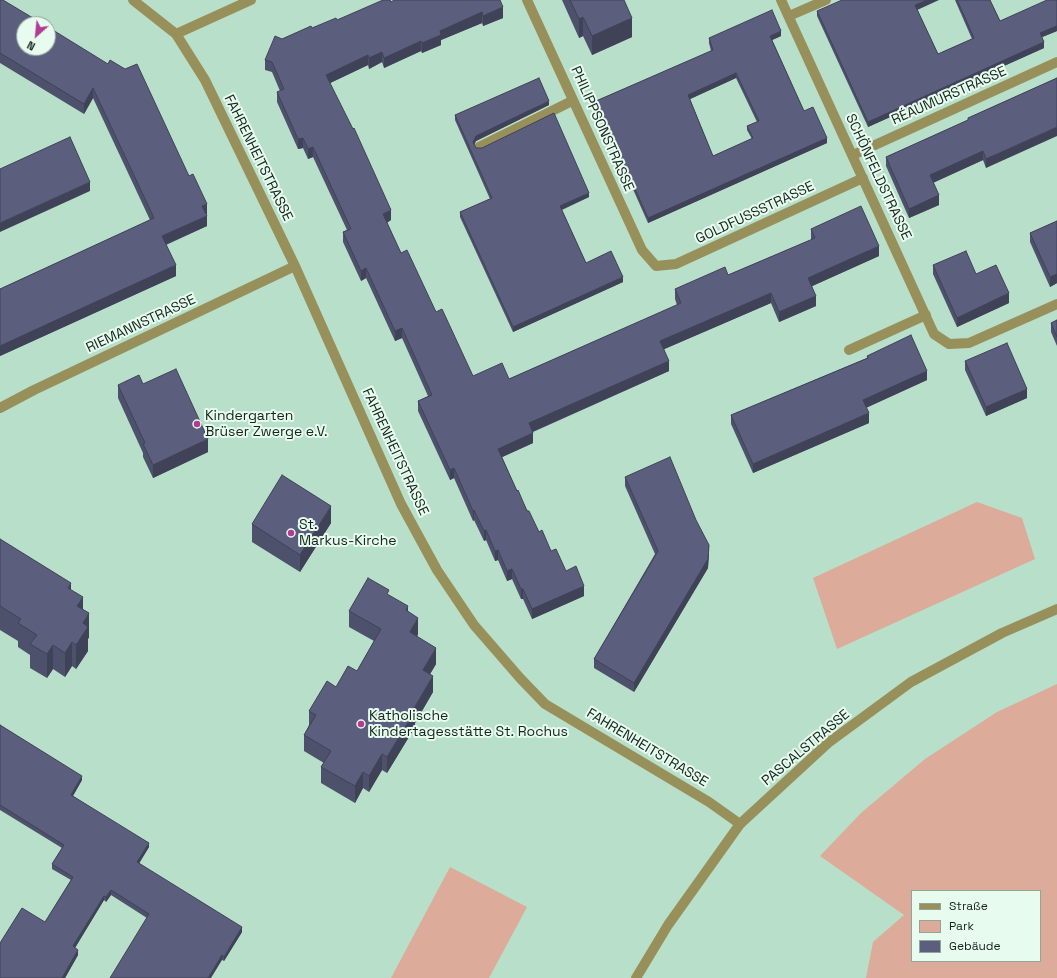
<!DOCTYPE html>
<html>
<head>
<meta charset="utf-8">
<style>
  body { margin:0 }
  #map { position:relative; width:1057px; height:978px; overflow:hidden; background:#b8dfc9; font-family:"Space Grotesk",sans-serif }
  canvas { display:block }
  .legend { position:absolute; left:911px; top:890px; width:130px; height:72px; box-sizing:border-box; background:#e7fbef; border:1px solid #93a59b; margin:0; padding:5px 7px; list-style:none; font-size:12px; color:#15241c }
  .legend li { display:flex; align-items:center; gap:8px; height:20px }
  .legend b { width:20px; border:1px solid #93a59b }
  .north { position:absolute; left:16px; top:16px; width:40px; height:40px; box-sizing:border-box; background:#e7fbef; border:1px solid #93a59b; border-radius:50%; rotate:207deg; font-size:11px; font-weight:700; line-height:16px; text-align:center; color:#15241c }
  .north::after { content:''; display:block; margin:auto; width:14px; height:18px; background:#b33c93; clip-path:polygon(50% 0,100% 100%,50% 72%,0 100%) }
</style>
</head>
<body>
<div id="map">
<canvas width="1057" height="978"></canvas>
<ul class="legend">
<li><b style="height:5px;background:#98905b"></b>Straße</li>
<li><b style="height:11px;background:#dcab99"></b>Park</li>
<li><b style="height:11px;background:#5b5e7d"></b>Gebäude</li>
</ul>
<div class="north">N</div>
</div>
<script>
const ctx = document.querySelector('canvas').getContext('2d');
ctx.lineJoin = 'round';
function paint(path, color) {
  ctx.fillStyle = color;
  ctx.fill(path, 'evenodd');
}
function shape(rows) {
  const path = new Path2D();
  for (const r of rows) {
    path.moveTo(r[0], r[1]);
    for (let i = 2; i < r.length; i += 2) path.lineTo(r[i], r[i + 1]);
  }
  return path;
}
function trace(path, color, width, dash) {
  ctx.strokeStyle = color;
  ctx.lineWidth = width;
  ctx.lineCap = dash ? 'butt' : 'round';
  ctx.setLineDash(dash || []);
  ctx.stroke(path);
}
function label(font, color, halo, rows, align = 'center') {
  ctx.font = font + ' "Space Grotesk",sans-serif';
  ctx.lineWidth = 4;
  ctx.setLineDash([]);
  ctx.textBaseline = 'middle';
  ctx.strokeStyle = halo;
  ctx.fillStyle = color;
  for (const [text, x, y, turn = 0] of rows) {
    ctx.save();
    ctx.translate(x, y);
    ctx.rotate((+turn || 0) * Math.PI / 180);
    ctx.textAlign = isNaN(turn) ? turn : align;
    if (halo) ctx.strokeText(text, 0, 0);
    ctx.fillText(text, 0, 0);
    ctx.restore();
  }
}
paint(shape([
  [977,502,1022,518,1035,559,837,649,813,578],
  [1057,684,1057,978,866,978,873,942,904,915,820,856,861,813,925,759,997,712],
  [912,891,1040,891,1040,961,912,961],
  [450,867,527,907,489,978,391,978]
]), '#dcab99');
trace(shape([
  [479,147,572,101],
  [849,350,926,315]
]), '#98905b', 10);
trace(shape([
  [789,16,826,0]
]), '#98905b', 10);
trace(shape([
  [133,0,176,34,205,80,295,266,401,504,437,570,474,625,520,678,545,704,709,802,740,824],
  [527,0,642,250,656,266,676,264,863,178],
  [781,0,934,334,949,344,969,343,1057,304],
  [176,34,251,0],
  [853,155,1057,62],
  [0,408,34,390,295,266]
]), '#98905b', 10);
trace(shape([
  [636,978,668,925,740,824,828,743,911,682,1002,633,1057,609]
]), '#98905b', 10);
paint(shape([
  [0,0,48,27,189,176,207,214,206,214,207,226,166,245,176,276,0,356,0,289,150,220,93,98,84,114,0,63],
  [500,0,503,18,483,26,482,23,441,40,441,45,422,53,421,51,384,68,382,62,369,69,368,65,330,83,391,220,387,223,401,253,473,376,509,379,677,305,675,299,675,289,728,275,811,240,811,229,879,256,812,286,816,306,779,322,771,303,664,349,669,371,533,432,533,443,502,457,517,491,539,532,551,551,584,596,532,619,523,599,521,599,512,579,507,581,498,560,495,561,486,540,484,541,474,520,473,521,454,478,450,480,418,411,418,401,428,396,402,338,395,341,366,278,361,281,343,242,343,232,347,230,313,157,308,159,303,148,298,149,277,102,277,92,280,91,272,72,265,70,265,60,282,39,391,2],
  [562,0,624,0,632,37,592,55,583,36,579,38],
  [955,0,990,0,1000,21,1057,0,1057,31,1042,37,1044,48,868,127,817,16,817,11,917,10,938,54,972,39],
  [781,36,772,40,804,111,827,143,648,223,596,106,596,101,711,51,709,43,709,38],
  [736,78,757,122,747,126,747,130,752,139,713,156,690,99],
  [1057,78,986,168,983,160,933,183,939,205,909,218,886,166,886,157,968,120,968,118],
  [549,105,476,141,474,145,476,148,589,197,562,210,586,263,623,282,513,332,460,217,460,212,490,199,455,120,455,115],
  [1057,221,1057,283,1050,287,1030,242,1030,233],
  [933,265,976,274,1009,303,957,327,933,274],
  [1057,320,1057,346,1051,332,1051,323],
  [867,356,927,380,866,408,869,423,753,473,731,424,731,415,867,358],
  [965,361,1027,398,986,416,965,370],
  [143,384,208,452,153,478,143,457,143,453,118,398,118,385],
  [625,477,709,555,708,568,634,692,594,668,594,659,655,554,625,486],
  [331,523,300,572,252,542,252,524],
  [0,539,71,590,83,609,89,637,88,639,88,651,76,669,72,666,65,677,53,669,47,678,30,668,30,655,18,647,18,641,0,630],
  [389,595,408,612,418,634,417,637,436,664,430,674,433,692,415,723,415,727,387,773,382,770,369,792,363,788,355,803,321,783,321,767,324,763,304,751,304,735,309,725,309,711,336,687,357,671,374,641,349,627,349,611],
  [0,725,82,780,73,796,149,847,139,863,242,932,224,961,147,918,111,895,106,902,104,900,75,948,78,955,65,978,0,978,45,922,71,880,52,869,52,864,62,848,0,810]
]), '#4e516c');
paint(shape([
  [927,0,939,0,915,11,915,5],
  [503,7,503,18,483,26,483,16],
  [482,12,482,23,441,40,441,45,422,53,422,43,440,31],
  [583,17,583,36,579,38,579,19],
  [632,18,632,37,592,55,592,36],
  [1057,26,1057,31,1040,38,1040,33],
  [781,31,781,36,770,41,770,36],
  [421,41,421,51,384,68,384,58],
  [1044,42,1044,48,868,127,868,122],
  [382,52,382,62,369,69,369,58],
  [368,55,368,65,326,85,326,75],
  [736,73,736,78,688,100,688,95],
  [93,88,93,98,84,114,84,104],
  [549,101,549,105,476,141,473,147,473,142,476,136],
  [1057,127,1057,136,986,168,986,159],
  [303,138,303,148,298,149,298,139],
  [827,138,827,143,648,223,648,218],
  [313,147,313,157,308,159,308,149],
  [983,151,983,160,930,184,930,175],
  [90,182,90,191,0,232,0,223],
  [589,193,589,197,560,210,560,206],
  [939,195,939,205,909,218,909,209],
  [207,204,207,214,202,216,202,206],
  [391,210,391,220,383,224,383,214],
  [207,216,207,226,162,246,162,236],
  [879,246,879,256,808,288,808,278],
  [176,265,176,276,0,356,0,346],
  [366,268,366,278,361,281,361,271],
  [1057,274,1057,283,1050,287,1050,277],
  [623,277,623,282,513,332,513,327],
  [771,293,771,303,660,351,660,341],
  [1009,293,1009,303,957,327,957,318],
  [816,296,816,306,779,322,779,312],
  [402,328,402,338,395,341,395,331],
  [669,361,669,371,529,433,529,423],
  [927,371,927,380,863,409,863,400],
  [1027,389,1027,398,986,416,986,407],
  [869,413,869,423,753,473,753,464],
  [533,433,533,443,498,459,498,449],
  [208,439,208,452,153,478,153,465],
  [454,468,454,478,450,480,450,470],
  [331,506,331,523,300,572,300,555],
  [474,510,474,520,473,521,473,511],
  [486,530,486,540,484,541,484,531],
  [709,545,708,568,634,692,634,683],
  [498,550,498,560,495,561,495,551],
  [512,569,512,579,507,581,507,571],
  [71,583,71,607,68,588],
  [584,586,584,596,532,619,532,609],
  [521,589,523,589,523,599,521,599],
  [83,597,83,621,77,606],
  [408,606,408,622,406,610],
  [89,613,89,637,88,639,88,651,76,669,76,645,83,623],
  [418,618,418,634,410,649,410,632],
  [72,642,72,666,65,677,65,653],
  [53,645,53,669,47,678,47,654],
  [436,648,436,664,423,686,423,670],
  [433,676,433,692,415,723,415,727,387,773,387,757],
  [382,754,382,770,369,792,369,776],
  [363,772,363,788,355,803,355,786],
  [82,776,82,780,71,799,71,795],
  [149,843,149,847,137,867,137,862],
  [111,890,111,895,106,902,106,897],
  [104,896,104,900,73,951,73,946],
  [242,927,242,932,224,961,224,957],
  [78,950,78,955,65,978,62,978],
  [222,955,222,960,211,978,208,978]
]), '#404258');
const building = shape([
  [0,0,3,0,43,24,24,24,24,48,48,48,48,27,108,64,110,60,125,69,137,64,189,176,193,174,207,204,202,206,207,216,162,236,176,265,0,346,0,289,154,218,93,88,84,104,0,53,0,0],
  [383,0,390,0,391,2,394,0,500,0,503,7,483,16,482,12,440,31,441,35,422,43,421,41,384,58,382,52,369,58,368,55,326,75,353,129,354,128,391,210,383,214,401,253,407,250,436,312,442,309,473,376,502,363,509,379,681,303,675,289,725,267,728,275,815,238,811,229,861,206,879,246,808,278,816,296,779,312,771,293,660,341,669,361,529,423,533,433,498,449,517,491,518,490,527,511,529,511,539,532,542,530,551,551,556,549,566,571,576,566,584,586,532,609,523,589,521,589,512,569,507,571,498,550,495,551,486,530,484,531,474,510,473,511,454,468,450,470,418,401,432,395,402,328,395,331,366,268,361,271,343,232,351,229,313,147,308,149,303,138,298,139,277,92,284,89,272,62,265,60,275,36,282,39,311,26,312,28,336,18,337,20,383,0],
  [570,0,624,0,632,18,592,36,583,17,579,19,570,0],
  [842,0,927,0,915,5,938,54,974,38,957,0,990,0,1000,21,1047,0,1057,0,1057,26,1040,33,1044,42,868,122,817,11,842,0],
  [772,10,781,31,770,36,804,111,813,107,827,138,648,218,596,101,713,50,709,38,772,10],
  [736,73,759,121,747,126,753,138,713,156,688,95,736,73],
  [539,78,549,101,476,136,473,142,476,148,482,148,554,113,589,193,560,206,586,263,611,251,623,277,513,327,460,212,492,198,455,115,539,78],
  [1057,78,1057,127,986,159,983,151,930,175,939,195,909,209,886,157,968,120,968,118,1057,78],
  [70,137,90,182,0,223,0,169,70,137],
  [1057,221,1057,274,1050,277,1030,233,1057,221],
  [966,251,976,274,996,265,1009,293,957,318,933,265,966,251],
  [1057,320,1057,337,1051,323,1057,320],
  [911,335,927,371,863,400,869,413,753,464,731,415,868,358,867,356,911,335],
  [1007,343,1027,389,986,407,965,361,1007,343],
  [176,369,208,439,153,465,143,444,145,443,118,385,139,375,143,384,176,369],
  [670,457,696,520,709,545,708,559,634,683,594,659,658,551,625,477,670,457],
  [282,475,331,506,300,555,252,524,282,475],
  [0,539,71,583,68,588,83,597,77,606,89,613,83,623,88,627,76,645,72,642,65,653,53,645,47,654,30,644,37,635,18,623,21,619,0,606,0,539],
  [368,578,389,590,387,594,408,606,406,610,418,618,410,632,436,648,423,670,433,676,413,710,415,711,387,757,382,754,369,776,363,772,355,786,321,767,331,751,304,735,316,715,309,711,327,681,336,687,348,666,357,671,381,629,349,611,368,578],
  [0,725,82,776,71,795,149,843,137,862,242,927,224,957,222,955,208,978,110,978,149,914,111,890,106,897,104,896,73,946,78,950,62,978,0,978,0,943,22,908,45,922,73,877,52,864,64,845,0,805,0,725]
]);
paint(building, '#5b5e7d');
trace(building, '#404258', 1);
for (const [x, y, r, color] of [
  [197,424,4,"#b33c93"],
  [291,533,4,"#b33c93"],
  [361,724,4,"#b33c93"]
]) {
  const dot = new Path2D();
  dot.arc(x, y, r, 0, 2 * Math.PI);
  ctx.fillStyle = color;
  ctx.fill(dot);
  trace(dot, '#e7fbef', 1.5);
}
label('14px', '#15241c', '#e7fbef', [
  ["RÉAUMURSTRASSE",949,96,-24],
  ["PHILIPPSONSTRASSE",602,129,66],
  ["FAHRENHEITSTRASSE",258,158,64],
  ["SCHÖNFELDSTRASSE",878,177,65],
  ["GOLDFUSSSTRASSE",755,213,-25],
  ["RIEMANNSTRASSE",141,324,-25],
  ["FAHRENHEITSTRASSE",395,452,65],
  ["FAHRENHEITSTRASSE",647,748,31],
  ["PASCALSTRASSE",806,748,-40]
]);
label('14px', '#15241c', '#e7fbef', [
  ["Kindergarten",205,416],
  ["Brüser Zwerge e.V.",205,432],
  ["St.",299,525],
  ["Markus-Kirche",299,541],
  ["Katholische",369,716],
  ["Kindertagesstätte St. Rochus",369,732]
], 'left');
</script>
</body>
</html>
